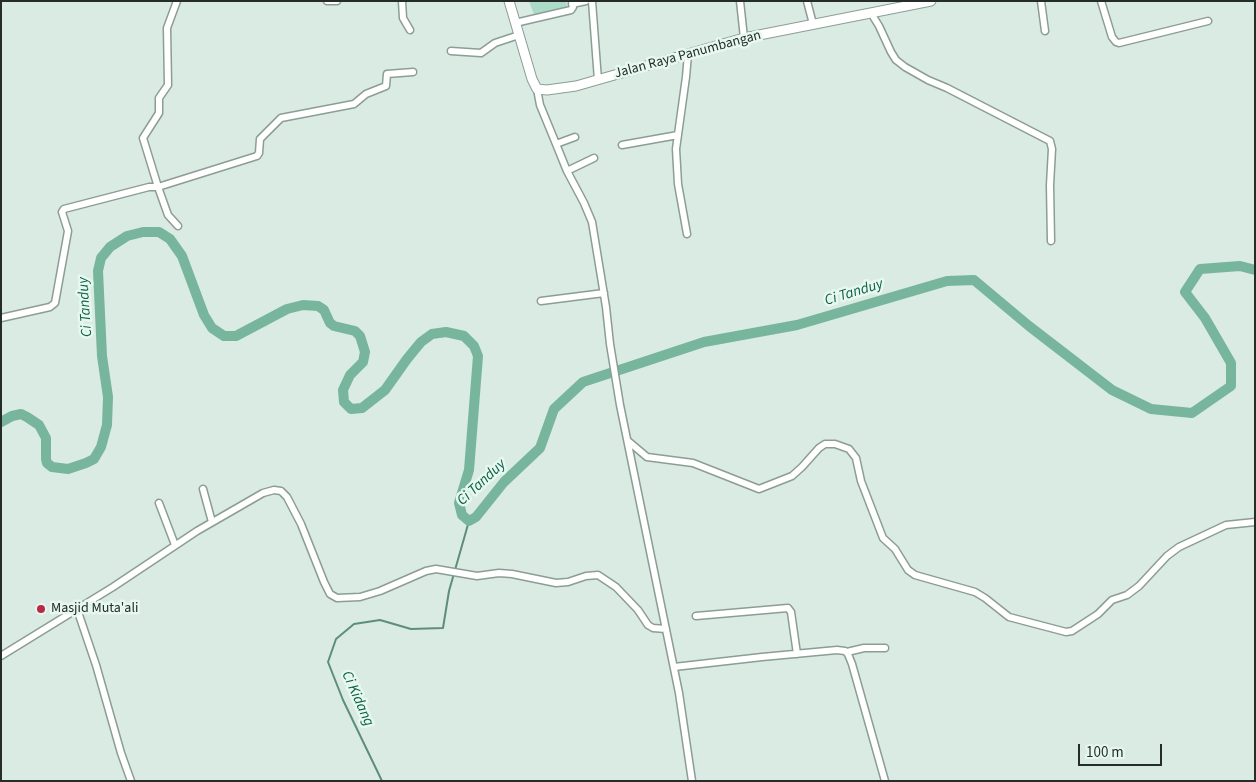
<!DOCTYPE html>
<html>
<head>
<meta charset="utf-8">
<style>
  body { margin:0 }
  #map { position:relative; width:1256px; height:782px; overflow:hidden; background:#d9ebe3; font-family:"Source Sans 3",sans-serif }
  canvas { display:block }
  .frame { position:absolute; inset:0; border:2px solid #252c29; pointer-events:none }
  .scale { position:absolute; left:1078px; top:744px; width:84px; height:22px; box-sizing:border-box; border:2px solid #252c29; border-top:0; padding-left:6px; font-size:15px; line-height:18px; white-space:nowrap; color:#252c29; -webkit-text-stroke:4px #e6f8f0; paint-order:stroke }
</style>
</head>
<body>
<div id="map">
<canvas width="1256" height="782"></canvas>
<div class="frame"></div>
<div class="scale">100 m</div>
</div>
<script>
const ctx = document.querySelector('canvas').getContext('2d');
ctx.lineJoin = 'round';
function paint(path, color) {
  ctx.fillStyle = color;
  ctx.fill(path, 'evenodd');
}
function shape(rows) {
  const path = new Path2D();
  for (const r of rows) {
    path.moveTo(r[0], r[1]);
    for (let i = 2; i < r.length; i += 2) path.lineTo(r[i], r[i + 1]);
  }
  return path;
}
function trace(path, color, width, dash) {
  ctx.strokeStyle = color;
  ctx.lineWidth = width;
  ctx.lineCap = dash ? 'butt' : 'round';
  ctx.setLineDash(dash || []);
  ctx.stroke(path);
}
function label(font, color, halo, rows, align = 'center') {
  ctx.font = font + ' "Source Sans 3",sans-serif';
  ctx.lineWidth = 5;
  ctx.setLineDash([]);
  ctx.textBaseline = 'middle';
  ctx.strokeStyle = halo;
  ctx.fillStyle = color;
  for (const [text, x, y, turn = 0] of rows) {
    ctx.save();
    ctx.translate(x, y);
    ctx.rotate((+turn || 0) * Math.PI / 180);
    ctx.textAlign = isNaN(turn) ? turn : align;
    if (halo) ctx.strokeText(text, 0, 0);
    ctx.fillText(text, 0, 0);
    ctx.restore();
  }
}
paint(shape([
  [529,1,566,1,567,7,535,17]
]), '#acdbc7');
trace(shape([
  [382,781,343,700,328,662,336,639,354,624,380,620,411,629,443,628,449,591,469,521]
]), '#5e8d7a', 2);
trace(shape([
  [1,422,12,416,21,414,27,417,39,425,46,438,46,459,47,463,52,467,68,469,86,463,94,459,101,447,107,425,108,397,102,356,98,271,101,258,110,247,127,236,143,232,159,232,170,239,182,256,204,315,212,328,224,336,236,336,287,309,303,305,318,306,324,310,330,323,334,326,355,331,360,336,365,352,363,362,350,375,343,390,344,402,351,409,362,408,385,390,407,359,421,342,432,334,446,332,464,336,474,346,478,356,469,470,459,503,462,515,469,521,476,517,504,482,540,448,554,409,583,382,704,342,797,325,947,281,974,280,1029,326,1112,390,1151,409,1192,413,1231,386,1231,363,1205,318,1185,292,1200,269,1240,266,1255,270]
]), '#77b69c', 10);
const street = shape([
  [327,1,337,1],
  [402,1,403,18,410,30],
  [592,1,598,80],
  [740,1,744,38],
  [807,1,813,24],
  [1041,1,1045,31],
  [1101,1,1112,37,1116,42,1119,43,1208,21],
  [572,4,586,1],
  [871,13,879,26,891,52,896,60,905,67,928,80,947,88,1050,141,1052,149,1050,185,1051,241],
  [515,23,571,10,573,7,572,1],
  [451,51,481,53,495,43,519,35],
  [537,89,540,105,554,139,567,171,584,203,592,222,606,307,610,344,620,405,679,693,692,781],
  [556,144,575,137],
  [622,145,678,135],
  [567,171,594,158],
  [178,226,168,215,158,187,257,156,259,153,260,139,281,118,354,104,366,94,386,86,387,74,413,72],
  [687,234,678,184,676,149,686,77,688,54],
  [541,301,604,293],
  [1,318,50,307,55,303,68,231,62,212,64,209,149,187,158,187,143,138,159,113,159,98,168,85,167,28,177,1],
  [628,441,647,457,693,463,759,489,792,476,802,467,819,448,825,444,835,444,849,449,856,458,861,481,883,538,895,549,908,570,915,575,975,592,985,598,1009,617,1066,632,1072,631,1098,614,1112,600,1127,595,1139,586,1167,556,1179,547,1226,525,1255,522],
  [203,489,212,522],
  [159,503,175,545],
  [77,609,96,665,121,753,131,781],
  [696,616,788,608,791,612,797,654],
  [847,652,864,648,885,648],
  [1,656,113,587,197,531,263,493,274,490,281,491,287,497,301,524,324,582,330,594,337,598,360,597,380,591,426,571,436,569,477,576,499,573,512,574,556,583,568,582,586,576,598,575,616,587,638,610,648,625,653,628,666,629],
  [674,667,762,657,837,650,845,651,848,654,852,664,885,781]
]);
const secondary = shape([
  [509,1,532,79,537,89,547,90,576,86,744,38,931,1]
]);
trace(street, '#8c9d95', 9);
trace(secondary, '#8c9d95', 11);
trace(street, '#fff', 6);
trace(secondary, '#fff', 9);
for (const [x, y, r, color] of [
  [41,609,5,"#ba2941"]
]) {
  const dot = new Path2D();
  dot.arc(x, y, r, 0, 2 * Math.PI);
  ctx.fillStyle = color;
  ctx.fill(dot);
  trace(dot, '#e6f8f0', 2);
}
label('14px', '#252c29', '#e6f8f0', [
  ["Jalan Raya Panumbangan",688,55,-15]
]);
label('14px', '#252c29', '#e6f8f0', [
  ["Masjid Muta'ali",51,609]
], 'left');
label('italic 15px', '#0e6047', '#e6f8f0', [
  ["Ci Tanduy",854,293,-17],
  ["Ci Tanduy",86,307,-94],
  ["Ci Tanduy",482,483,-43],
  ["Ci Kidang",357,699,66]
]);
</script>
</body>
</html>
